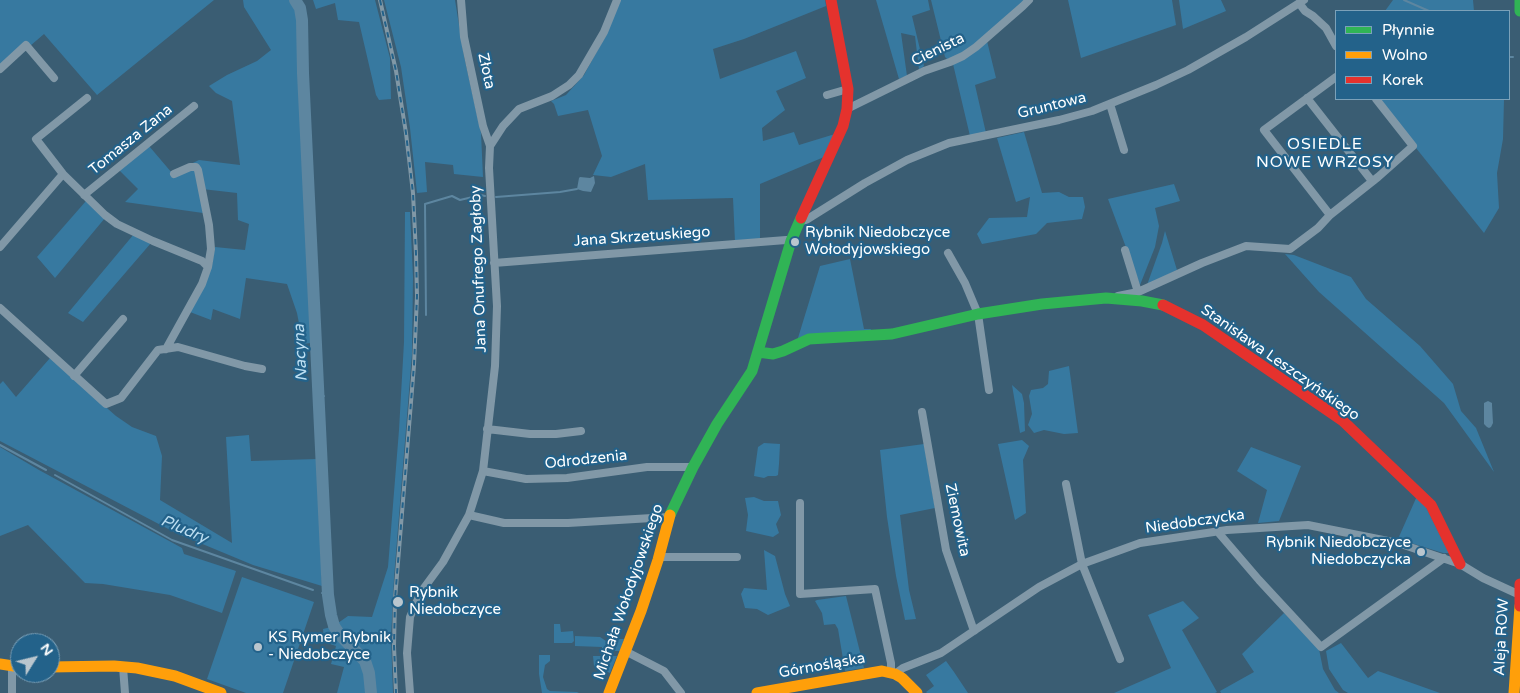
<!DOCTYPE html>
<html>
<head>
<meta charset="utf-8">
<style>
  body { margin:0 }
  #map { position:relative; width:1520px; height:693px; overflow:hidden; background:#3a5d73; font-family:"Varela Round",sans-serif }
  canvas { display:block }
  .legend { position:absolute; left:1335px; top:10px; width:175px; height:90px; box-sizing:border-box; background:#23628a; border:1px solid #7ba1b9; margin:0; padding:6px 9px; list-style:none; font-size:15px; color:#fff }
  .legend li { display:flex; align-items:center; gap:10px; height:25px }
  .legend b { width:25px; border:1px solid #7ba1b9 }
  .north { position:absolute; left:10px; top:633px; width:50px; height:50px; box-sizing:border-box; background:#23628a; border:1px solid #7ba1b9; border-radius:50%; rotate:54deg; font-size:14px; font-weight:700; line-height:20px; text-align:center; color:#fff }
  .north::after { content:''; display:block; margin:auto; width:18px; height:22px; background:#bac6ce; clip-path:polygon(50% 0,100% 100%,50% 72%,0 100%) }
</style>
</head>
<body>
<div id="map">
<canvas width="1520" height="693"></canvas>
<ul class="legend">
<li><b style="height:6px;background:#30b455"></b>Płynnie</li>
<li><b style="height:6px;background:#ff9f0a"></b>Wolno</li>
<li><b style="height:6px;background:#e5322d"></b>Korek</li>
</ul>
<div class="north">N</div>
</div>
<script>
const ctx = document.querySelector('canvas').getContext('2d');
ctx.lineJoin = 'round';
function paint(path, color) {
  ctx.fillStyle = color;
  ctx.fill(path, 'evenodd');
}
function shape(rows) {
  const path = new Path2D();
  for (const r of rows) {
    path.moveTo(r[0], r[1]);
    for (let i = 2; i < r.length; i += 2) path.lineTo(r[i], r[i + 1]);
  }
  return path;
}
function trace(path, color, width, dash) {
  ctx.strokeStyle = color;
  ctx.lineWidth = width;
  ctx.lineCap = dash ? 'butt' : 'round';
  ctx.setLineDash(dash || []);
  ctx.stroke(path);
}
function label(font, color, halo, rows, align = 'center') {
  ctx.font = font + ' "Varela Round",sans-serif';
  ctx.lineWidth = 4.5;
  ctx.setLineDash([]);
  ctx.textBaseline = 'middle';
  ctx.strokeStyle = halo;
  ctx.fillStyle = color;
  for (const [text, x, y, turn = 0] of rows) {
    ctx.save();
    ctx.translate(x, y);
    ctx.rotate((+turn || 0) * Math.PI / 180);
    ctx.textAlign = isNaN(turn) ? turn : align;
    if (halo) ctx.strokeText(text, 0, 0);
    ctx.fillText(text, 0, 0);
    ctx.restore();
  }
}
paint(shape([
  [0,0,214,0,97,95,44,34,30,46,26,41,0,65],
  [243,0,293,0,297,8,300,33,311,343,303,344,297,313,287,284,246,278,240,319,213,309,211,320,190,312,212,264,215,247,245,250,249,224,238,220,237,193,202,189,203,213,125,202,138,189,119,170,149,146,172,173,199,160,240,165,232,101,216,93,209,86,227,75,257,61,271,50,244,7],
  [313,0,375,0,390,58,391,99,379,100,376,95,359,22,338,20,335,3,316,9],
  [384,0,455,0,464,56,481,133,483,177,454,174,453,165,425,162,427,192,417,193,410,128,401,67],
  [620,0,825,0,826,6,744,39,713,49,720,79,796,51,806,78,776,91,785,110,762,128,763,141,794,132,799,145,835,134,824,157,760,184,760,240,735,242,733,198,648,200,645,164,611,177,593,175,602,156,588,110,558,116,554,104,551,101,566,95,584,75,607,33],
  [876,0,928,0,930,10,912,16,924,66,919,70,915,36,901,33,907,76,899,79],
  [931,0,1026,0,975,45,949,61,945,57],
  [1068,0,1172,0,1176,25,1081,58],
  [1179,0,1221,0,1226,11,1183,29],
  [1393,0,1473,0,1474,11,1385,11],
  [987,41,996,78,975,85,986,133,970,136,953,64],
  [1379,99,1504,99,1503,139,1497,173,1499,208,1484,233,1416,148],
  [1024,132,1042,193,1059,192,1069,197,1083,197,1085,207,1082,219,1047,223,1036,234,982,244,977,234,989,218,1027,217,1030,197,1016,202,997,138],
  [1174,184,1180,201,1155,208,1159,226,1155,247,1140,285,1108,199],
  [86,201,105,218,55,278,37,257],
  [405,212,410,212,413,277,412,354,394,578,391,638,393,693,375,693,373,674,368,661,342,633,338,623,348,616,372,617,388,567,399,430,404,342],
  [1165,231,1177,270,1147,285,1162,243],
  [134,234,151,243,83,322,68,313],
  [1285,254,1294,255,1351,277,1366,299,1420,346,1453,384,1461,411,1476,428,1494,472,1444,403,1319,292],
  [850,259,864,329,871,329,870,332,798,338,820,266],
  [50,358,116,416,132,427,156,436,162,456,160,500,232,543,226,437,249,435,251,461,317,459,322,586,253,565,176,533,0,441,0,384,3,381,16,397],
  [1069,366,1078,433,1064,434,1044,430,1034,433,1028,425,1032,414,1029,396,1031,390,1043,388,1048,384,1049,371],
  [1012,385,1022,394,1024,403,1025,431,1020,433],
  [1022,440,1029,446,1023,460,1026,513,1015,520,998,444],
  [764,443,780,444,779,464,778,475,776,476,768,476,764,478,754,476,758,447],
  [924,444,935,508,900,515,909,590,916,619,905,620,896,576,887,517,880,450],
  [0,447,39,470,182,548,184,554,236,571,222,613,170,595,103,584,85,583,28,525,0,536],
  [1251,447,1301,466,1279,521,1258,523,1267,490,1237,471],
  [1417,496,1426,507,1449,553,1443,553,1398,539],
  [754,497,764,501,778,501,781,515,776,524,779,533,773,537,746,531,748,515,745,498],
  [764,550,775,556,785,594,790,606,768,615,757,609,745,608,741,594,744,588,767,590],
  [242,577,314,602,283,693,246,693,207,679],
  [846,596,864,668,845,671,838,629,835,624,824,625,822,613,815,601,817,600],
  [1183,601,1199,618,1182,630,1217,692,1215,693,1114,693,1171,668,1148,615],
  [1284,613,1319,649,1323,669,1335,690,1339,693,1221,693,1220,691,1254,672,1242,654],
  [554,624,560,624,561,632,573,631,574,641,572,643,554,643],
  [331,627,338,636,364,662,368,683,369,693,337,693,344,667,331,664,336,646,324,642,323,629],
  [575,636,600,637,606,641,615,642,617,639,624,639,620,651,602,651,602,647,575,646],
  [1341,643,1368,678,1378,671,1440,693,1348,693,1343,690,1329,669,1326,651],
  [539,655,550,655,550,661,545,665,543,677,547,689,550,691,577,692,579,693,542,693,539,674],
  [593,656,617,656,610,673,594,666],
  [946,661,954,672,968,693,927,693,926,692,934,686,926,675]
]), '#3779a0');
paint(shape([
  [594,176,595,183,591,192,583,191,577,189,579,178,580,177,590,178],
  [1488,401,1492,403,1492,405,1493,423,1491,427,1489,428,1487,427,1484,424,1484,403]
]), '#5d86a0');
trace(shape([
  [1404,0,1429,11],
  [1509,57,1513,57],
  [496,197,560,192,577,189],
  [426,315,425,204,452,196,460,200,481,195,485,196],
  [319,400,324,396],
  [0,445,46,470],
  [55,475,172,540,313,590],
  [322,593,328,595]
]), '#5d86a0', 2);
trace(shape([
  [295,0,300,8,302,20,303,73,328,595,331,615,334,626,340,635,365,661,369,673,371,693]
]), '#5d86a0', 12);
trace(shape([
  [461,0,464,37,483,126,490,146],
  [1299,3,1305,11,1313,16,1326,28,1336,46],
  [0,69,26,45,54,78],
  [827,95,848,89],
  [87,98,36,139,63,174,105,215,117,224,153,241,202,261,208,267,202,284,166,349],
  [1307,98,1372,181],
  [1110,104,1124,150],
  [847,109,924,71,950,62,963,56,976,47,1023,6,1029,0],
  [174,174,190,167,196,167,198,170,209,225,211,249,208,267],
  [84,195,194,106],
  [1330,215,1264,130,1336,77],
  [800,221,806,220,865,183,907,160,949,143,1059,120,1092,111,1156,85,1188,70,1246,37,1304,0],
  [0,247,63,174],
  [1125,250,1138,292],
  [948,253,965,283,978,314,989,390],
  [494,263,786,240,791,241],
  [1118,296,1138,292,1202,263,1246,246,1290,249,1318,228,1330,215,1378,177,1413,146,1376,99],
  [0,308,106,404,121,398,158,350,178,347,245,366,262,369],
  [74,376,123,319],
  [922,412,946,550,974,631],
  [487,429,530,434,556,434,581,431],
  [483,471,526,479,567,478,647,467,693,467],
  [1066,484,1082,564,1120,659],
  [800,503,800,594,875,589,891,663,891,673],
  [469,515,504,523,568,523,669,517],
  [1217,531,1259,580,1321,647,1444,558],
  [659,557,737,557],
  [625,651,664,671,681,693],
  [123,667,125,693],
  [895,674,903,668,941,653,1039,587,1082,564,1140,543,1227,530,1308,525,1398,543,1460,564,1483,578,1520,595],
  [12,693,12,666],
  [410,693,407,653,410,617,421,592,443,562,469,515,483,471,495,366,497,306,489,168,490,146,503,126,519,109,552,96,569,85,579,75,604,32,617,0]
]), '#8198a7', 8);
trace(shape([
  [1520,0,1520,11],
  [758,352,773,354,783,351,809,339,892,334,978,314,1042,304,1106,298,1142,301,1163,305],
  [670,515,693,467,717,424,752,371,791,241,801,218]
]), '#30b455', 11);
trace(shape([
  [0,664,20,667],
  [50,667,114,666,137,668,175,676,221,693],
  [609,693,641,611,658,560,670,515],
  [757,693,882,671,895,674,902,678,917,693],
  [1514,693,1520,606]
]), '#ff9f0a', 11);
trace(shape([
  [801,218,843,126,847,109,848,89,831,0],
  [1163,305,1203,325,1343,421,1431,505,1460,564]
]), '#e5322d', 11);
const rail = shape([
  [380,0,396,71,406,133,413,193,416,254,417,296,414,365,395,599,394,646,396,693]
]);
trace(rail, '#8198a6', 4);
trace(rail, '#23628a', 2, [5.5]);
trace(shape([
  [1520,584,1520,606]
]), '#e5322d', 11);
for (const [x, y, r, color] of [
  [795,242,5,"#bac6ce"],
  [1421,552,5,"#bac6ce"],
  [398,602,6,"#bac6ce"],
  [258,647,5,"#bac6ce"]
]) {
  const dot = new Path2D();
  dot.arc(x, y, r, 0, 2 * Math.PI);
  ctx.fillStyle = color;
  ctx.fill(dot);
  trace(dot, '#23628a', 2);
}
label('15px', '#fff', '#23628a', [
  ["Cienista",938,50,-26],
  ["Złota",486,71,78],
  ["Gruntowa",1052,106,-14],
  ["Tomasza Zana",131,140,-39],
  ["Jana Skrzetuskiego",642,237,-4],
  ["Jana Onufrego Zagłoby",479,269,-92],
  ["Stanisława Leszczyńskiego",1280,363,35],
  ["Odrodzenia",586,460,-6],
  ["Ziemowita",957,520,78],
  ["Niedobczycka",1195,522,-8],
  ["Michała Wołodyjowskiego",629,592,-71],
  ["Aleja ROW",1502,637,-87],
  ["Górnośląska",822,666,-10]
]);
label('15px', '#fff', '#23628a', [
  ["Rybnik Niedobczyce",805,233],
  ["Wołodyjowskiego",805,250],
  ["Rybnik Niedobczyce",1411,543,"right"],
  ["Niedobczycka",1411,560,"right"],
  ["Rybnik",409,593],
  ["Niedobczyce",409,610],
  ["KS Rymer Rybnik",268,638],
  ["- Niedobczyce",268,655]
], 'left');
ctx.letterSpacing = '1px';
label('16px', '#fff', '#23628a', [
  ["OSIEDLE",1325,145],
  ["NOWE WRZOSY",1325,163]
]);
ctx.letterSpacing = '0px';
label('italic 16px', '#bcdef1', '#23628a', [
  ["Nacyna",301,353,-93],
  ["Pludry",184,530,23]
]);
</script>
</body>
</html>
